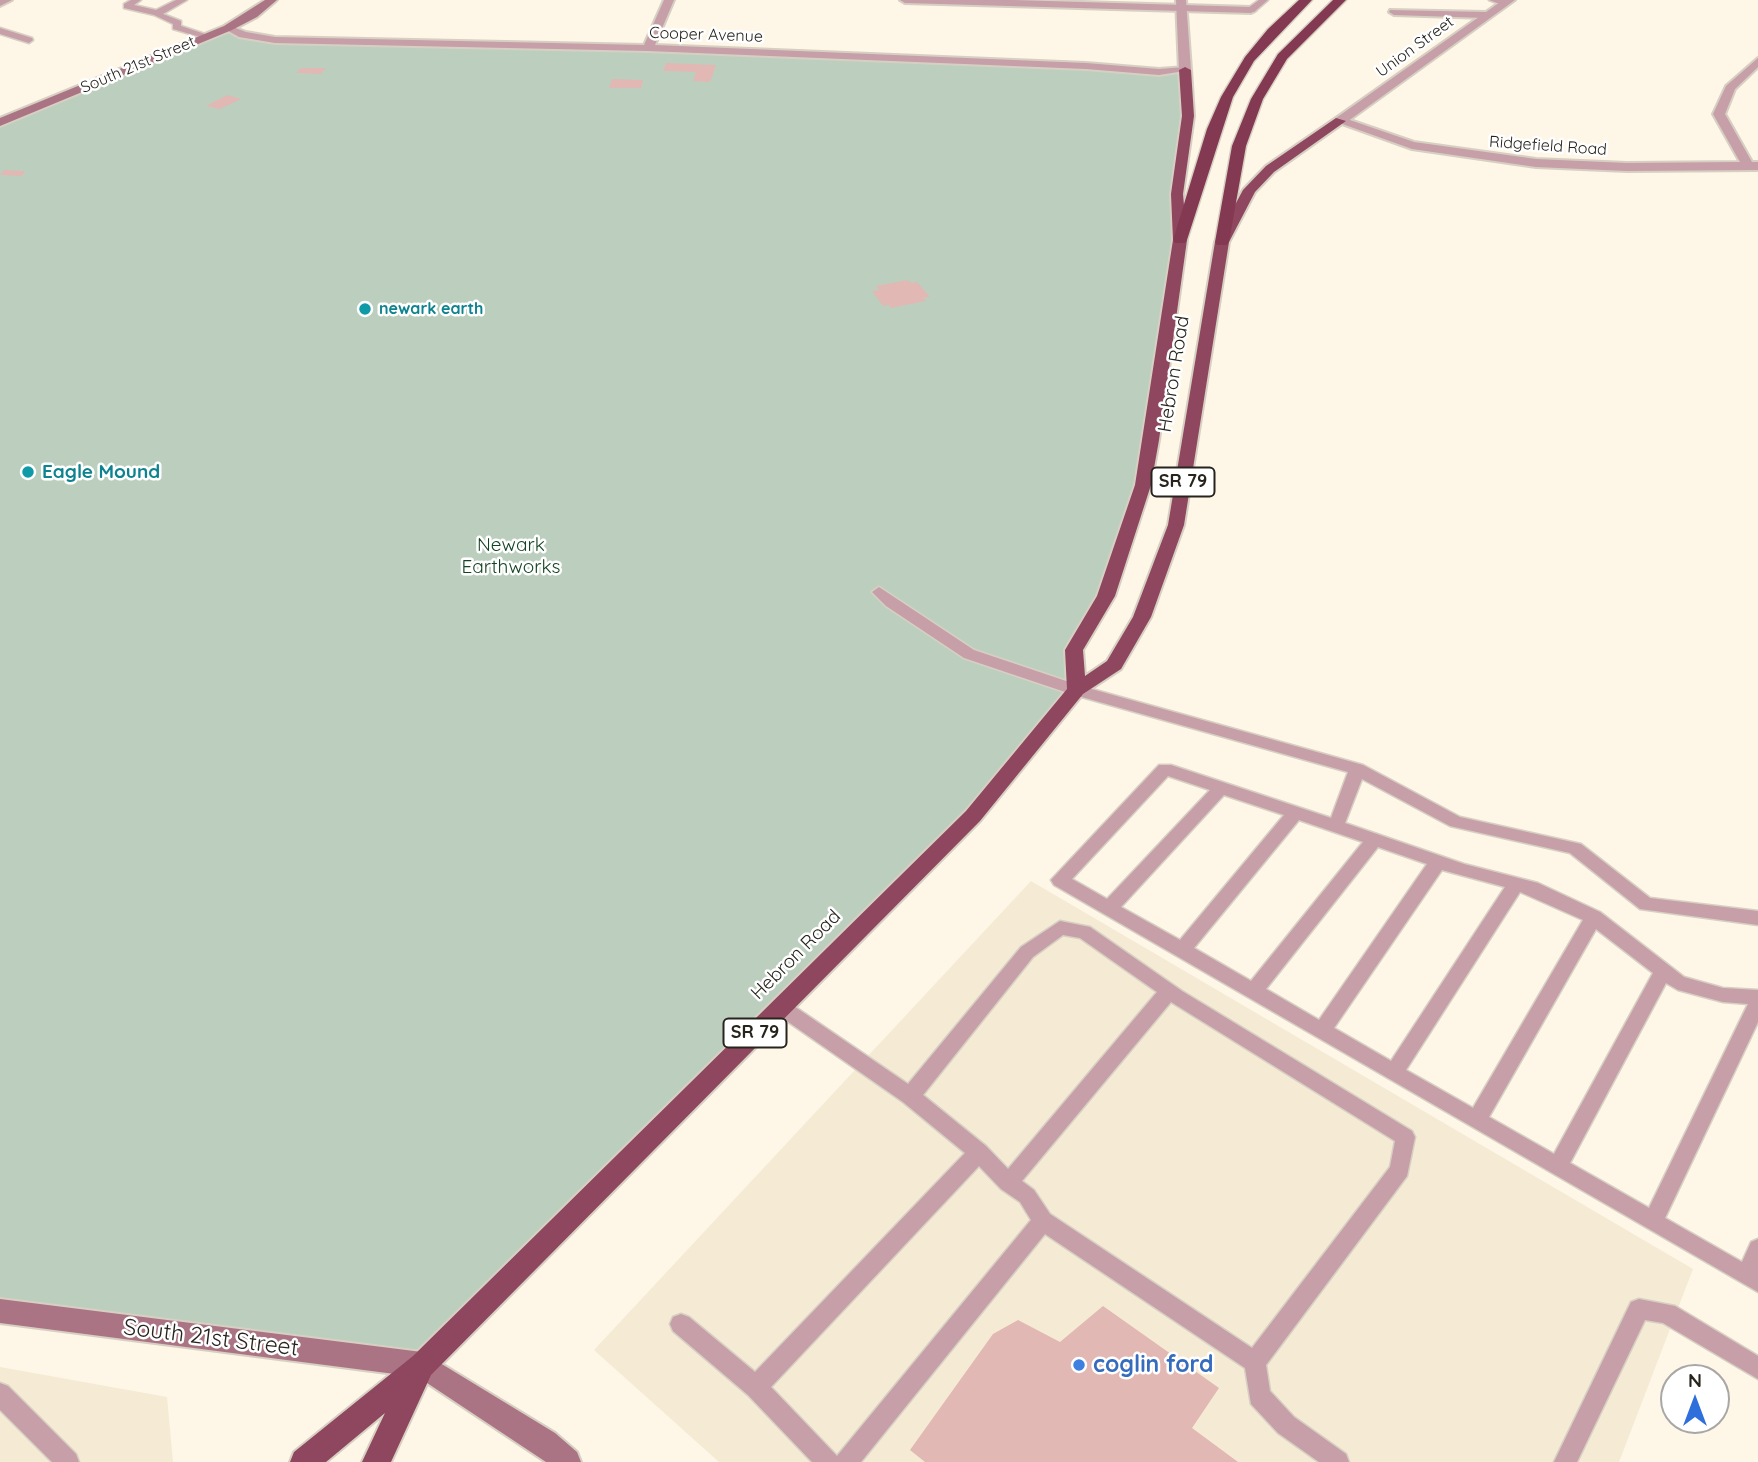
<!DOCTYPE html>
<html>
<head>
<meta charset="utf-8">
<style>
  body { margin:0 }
  #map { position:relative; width:1758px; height:1462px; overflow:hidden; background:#fef6e6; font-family:Quicksand,sans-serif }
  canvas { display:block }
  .north { position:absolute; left:1660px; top:1364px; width:70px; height:70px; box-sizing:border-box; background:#fff; border:2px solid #a9a7a5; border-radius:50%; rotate:0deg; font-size:19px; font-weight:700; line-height:28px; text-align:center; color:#27241e }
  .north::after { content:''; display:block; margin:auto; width:24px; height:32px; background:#2e6fdc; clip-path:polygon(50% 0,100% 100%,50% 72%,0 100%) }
</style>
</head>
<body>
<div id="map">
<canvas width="1758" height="1462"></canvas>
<div class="north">N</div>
</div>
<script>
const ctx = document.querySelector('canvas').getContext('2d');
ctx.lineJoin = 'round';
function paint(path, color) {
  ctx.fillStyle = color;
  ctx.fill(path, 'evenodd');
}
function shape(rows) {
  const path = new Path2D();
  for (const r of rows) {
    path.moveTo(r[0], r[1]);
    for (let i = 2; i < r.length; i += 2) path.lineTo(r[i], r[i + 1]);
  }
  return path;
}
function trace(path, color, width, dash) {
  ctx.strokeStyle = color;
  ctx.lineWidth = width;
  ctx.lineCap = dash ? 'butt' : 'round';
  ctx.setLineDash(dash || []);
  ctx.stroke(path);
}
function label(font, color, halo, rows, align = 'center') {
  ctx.font = font + ' Quicksand,sans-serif';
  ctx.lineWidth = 5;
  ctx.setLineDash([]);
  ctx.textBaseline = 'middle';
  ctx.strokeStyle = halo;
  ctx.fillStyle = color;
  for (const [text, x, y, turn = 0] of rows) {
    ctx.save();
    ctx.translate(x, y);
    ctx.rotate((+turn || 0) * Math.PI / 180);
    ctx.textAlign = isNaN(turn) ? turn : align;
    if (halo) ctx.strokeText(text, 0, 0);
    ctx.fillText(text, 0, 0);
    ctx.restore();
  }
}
paint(shape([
  [1031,881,1693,1269,1619,1462,719,1462,594,1350],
  [0,1367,167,1397,173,1462,0,1462]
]), '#f5ead3');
paint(shape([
  [228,28,275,40,648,48,1185,70,1180,240,1128,533,1074,650,1076,690,973,816,422,1365,0,1311,0,123]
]), '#bccfbf');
paint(shape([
  [666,63,716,65,710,82,693,81,696,72,663,71],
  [301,68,326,68,320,74,296,73],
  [612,79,643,80,641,88,609,88],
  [227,95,241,99,220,109,206,106],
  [4,170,25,171,22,176,0,175],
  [908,280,911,283,917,282,930,297,923,298,926,301,891,308,889,305,883,306,872,291,879,290,876,286],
  [1103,1306,1219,1388,1192,1428,1238,1462,925,1462,910,1450,993,1334,1018,1320,1060,1342]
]), '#e1b8b3');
const service = shape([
  [131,0,141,0,134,5,156,10,176,0,187,0,163,14,181,21,181,26,211,36,207,39,173,29,173,24,154,15,124,8,124,4,131,0],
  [1259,0,1268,0,1254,12,1248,12,1248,8,1259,0],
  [1489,0,1503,0,1509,3,1505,6,1489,0],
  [0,28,32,38,33,40,29,43,0,34,0,28],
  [879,587,974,650,1081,686,1363,765,1460,817,1581,844,1650,898,1758,911,1758,925,1640,909,1570,853,1450,826,1362,779,1345,823,1464,864,1538,883,1600,912,1684,977,1723,988,1758,990,1758,1022,1665,1218,1742,1262,1751,1242,1758,1239,1758,1292,1054,885,1051,880,1159,765,1171,765,1331,818,1348,772,1071,694,964,658,886,606,872,592,879,587],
  [1168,776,1210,790,1107,899,1072,879,1168,776],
  [1224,795,1284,815,1180,940,1121,907,1224,795],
  [1299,820,1363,842,1251,981,1194,948,1299,820],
  [1378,847,1427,864,1319,1020,1266,989,1378,847],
  [1442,870,1505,887,1391,1061,1334,1028,1442,870],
  [1520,892,1583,920,1473,1108,1406,1070,1520,892],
  [1596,929,1653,973,1554,1154,1489,1117,1596,929],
  [1666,983,1678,990,1723,1002,1748,1004,1649,1208,1570,1163,1666,983],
  [1060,921,1090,927,1182,991,1412,1131,1415,1137,1407,1176,1266,1365,1270,1391,1294,1417,1346,1454,1349,1462,1319,1462,1278,1433,1251,1404,1245,1368,1045,1234,861,1462,812,1462,748,1395,673,1331,670,1324,673,1317,681,1314,689,1317,755,1372,965,1153,903,1102,774,1012,772,1007,774,1002,781,999,788,1002,908,1084,1021,947,1060,921],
  [1063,935,1080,938,1157,992,1008,1169,986,1146,923,1095,1033,957,1063,935],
  [1171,1002,1395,1141,1390,1167,1252,1348,1050,1214,1034,1190,1022,1181,1171,1002],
  [979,1166,1001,1189,1020,1202,1031,1220,837,1456,771,1387,979,1166],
  [1639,1299,1675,1306,1758,1356,1758,1379,1663,1323,1645,1320,1577,1462,1554,1462,1631,1302,1639,1299],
  [0,1383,8,1386,76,1454,79,1462,52,1462,0,1410,0,1383]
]);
const minor = shape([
  [0,0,12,0,0,6,0,0],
  [664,0,674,0,655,45,1086,63,1159,69,1185,67,1191,70,1159,75,1086,69,648,51,275,43,239,37,223,28,228,25,246,32,275,37,644,45,664,0],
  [900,0,1014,0,1251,7,1256,10,1251,13,905,3,900,0],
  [1390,10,1486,12,1491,15,1486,18,1394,15,1389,12,1390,10],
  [1758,58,1758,67,1735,89,1725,114,1752,162,1758,162,1758,170,1627,171,1536,167,1412,149,1334,121,1344,118,1414,142,1536,159,1627,163,1740,162,1713,114,1726,86,1758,58]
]);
const tertiary = shape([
  [1176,0,1186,0,1191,70,1185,73,1179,70,1176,0],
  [1503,0,1515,0,1344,124,1336,124,1336,118,1503,0]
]);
const secondary = shape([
  [265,0,277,0,257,17,232,30,0,126,0,118,224,26,265,0],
  [0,1299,422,1352,555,1433,577,1452,581,1462,546,1462,418,1377,0,1323,0,1299]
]);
const trunk = shape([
  [1185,67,1191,70,1194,116,1183,194,1187,240,1159,440,1151,485,1115,596,1083,650,1085,676,1107,661,1133,617,1168,525,1215,242,1243,190,1266,166,1336,118,1346,121,1274,172,1255,192,1229,242,1184,525,1151,617,1121,669,1083,694,980,821,431,1375,391,1462,362,1462,385,1413,326,1462,290,1462,294,1452,413,1356,966,811,1067,689,1065,650,1097,596,1135,485,1173,240,1171,194,1182,116,1179,70,1185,67]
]);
const motorway = shape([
  [1299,0,1312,0,1254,61,1233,97,1187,240,1185,243,1175,243,1173,240,1207,129,1221,97,1245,57,1268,29,1299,0],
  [1333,0,1346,0,1287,59,1263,99,1246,146,1229,242,1227,245,1217,245,1215,242,1232,146,1251,99,1278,54,1333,0]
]);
trace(service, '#d7d0c2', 3);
trace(minor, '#d7d0c2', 4);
trace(tertiary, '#d7d0c2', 4);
trace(secondary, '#d7d0c2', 4);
trace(trunk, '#d7d0c2', 4);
trace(motorway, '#d7d0c2', 3);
paint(service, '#c69fa9');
paint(minor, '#c69fa9');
paint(tertiary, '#c69fa9');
paint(secondary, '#ab7484');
paint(trunk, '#8e475e');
paint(motorway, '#843953');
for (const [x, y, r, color] of [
  [365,309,7,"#0f9aa8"],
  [28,472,7,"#0f9aa8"],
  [1079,1365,7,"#3f7fe0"]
]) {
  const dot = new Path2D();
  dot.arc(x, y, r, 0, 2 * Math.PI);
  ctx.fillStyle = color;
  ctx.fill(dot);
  trace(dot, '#fff', 2.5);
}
label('16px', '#27241e', '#fff', [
  ["Cooper Avenue",706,35,2],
  ["Union Street",1415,47,-36],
  ["South 21st Street",138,65,-23],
  ["Ridgefield Road",1548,146,4]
]);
label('bold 16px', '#0d838f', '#fff', [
  ["newark earth",379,309]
], 'left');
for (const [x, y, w] of [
  [1183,482,63],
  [755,1033,63]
]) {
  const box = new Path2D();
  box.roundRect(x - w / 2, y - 14.5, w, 29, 5);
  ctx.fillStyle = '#fff';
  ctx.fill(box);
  trace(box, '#27241e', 2);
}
label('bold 18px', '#27241e', null, [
  ["SR 79",1183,482],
  ["SR 79",755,1033]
]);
label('19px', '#27241e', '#fff', [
  ["Hebron Road",1174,374,-81],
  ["Hebron Road",796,955,-45]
]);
label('bold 19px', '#0d838f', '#fff', [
  ["Eagle Mound",42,472]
], 'left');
label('19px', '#134422', '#fff', [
  ["Newark",511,545],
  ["Earthworks",511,567]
]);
label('23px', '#27241e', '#fff', [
  ["South 21st Street",211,1338,7]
]);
label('bold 23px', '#366cbe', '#fff', [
  ["coglin ford",1093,1365]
], 'left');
</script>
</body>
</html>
